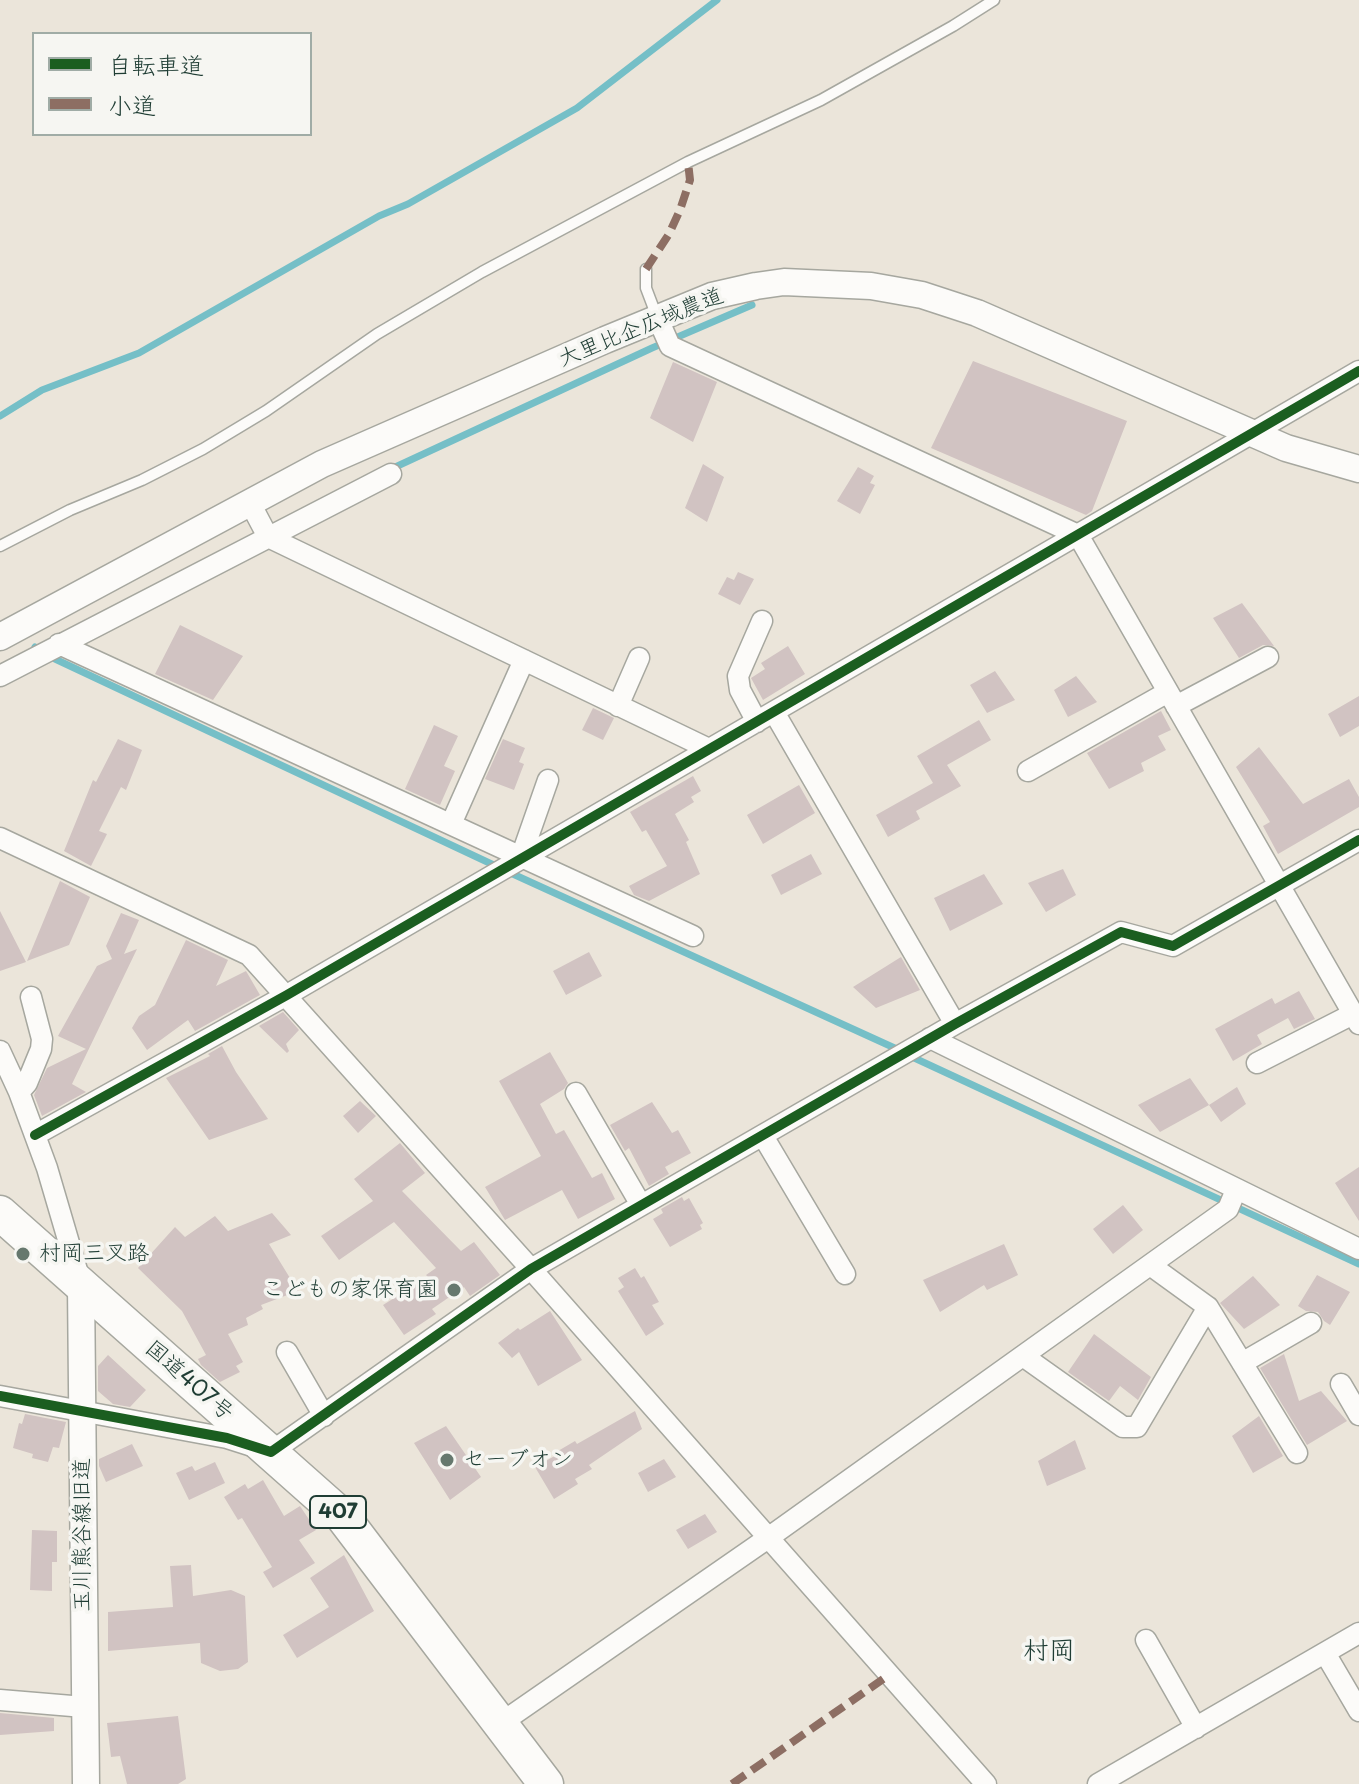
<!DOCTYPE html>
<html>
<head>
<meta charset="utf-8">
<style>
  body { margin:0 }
  #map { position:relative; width:1359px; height:1784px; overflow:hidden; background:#ebe5da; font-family:"Playpen Sans","Klee One",sans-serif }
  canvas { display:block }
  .legend { position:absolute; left:32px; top:32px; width:280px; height:104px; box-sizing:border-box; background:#f6f6f2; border:2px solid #a0aca6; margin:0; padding:10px 14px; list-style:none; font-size:24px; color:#1f3d34 }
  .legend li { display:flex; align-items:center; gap:16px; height:40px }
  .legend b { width:40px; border:2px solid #a0aca6 }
</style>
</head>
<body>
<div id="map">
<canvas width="1359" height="1784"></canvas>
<ul class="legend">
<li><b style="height:10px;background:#1b5e20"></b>自転車道</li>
<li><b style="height:10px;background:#8d6e63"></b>小道</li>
</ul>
</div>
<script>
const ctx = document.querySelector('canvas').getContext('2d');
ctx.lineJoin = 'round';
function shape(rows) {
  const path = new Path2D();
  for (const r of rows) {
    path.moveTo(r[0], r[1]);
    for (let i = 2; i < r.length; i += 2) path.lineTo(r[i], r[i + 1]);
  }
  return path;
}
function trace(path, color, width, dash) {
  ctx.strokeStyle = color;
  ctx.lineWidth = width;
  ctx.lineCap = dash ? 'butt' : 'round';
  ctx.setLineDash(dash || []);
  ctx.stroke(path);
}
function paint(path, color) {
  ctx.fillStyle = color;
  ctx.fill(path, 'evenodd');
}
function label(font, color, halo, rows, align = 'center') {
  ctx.font = font + ' "Playpen Sans","Klee One",sans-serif';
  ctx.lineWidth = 7;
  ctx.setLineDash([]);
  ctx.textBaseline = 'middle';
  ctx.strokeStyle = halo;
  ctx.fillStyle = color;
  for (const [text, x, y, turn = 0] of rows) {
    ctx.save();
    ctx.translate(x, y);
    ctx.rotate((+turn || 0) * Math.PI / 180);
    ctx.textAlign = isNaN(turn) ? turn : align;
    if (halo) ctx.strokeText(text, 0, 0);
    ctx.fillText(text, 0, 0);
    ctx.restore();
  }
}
trace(shape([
  [0,416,42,390,139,353,379,216,408,204,577,108,717,0],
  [391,469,652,348,752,305],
  [35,647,55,659,515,875,899,1050],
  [910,1056,1359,1264]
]), '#75bfc7', 7);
paint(shape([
  [973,361,1127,421,1092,511,1086,515,931,448],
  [673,362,717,382,693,442,650,418],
  [703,464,724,477,707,522,685,508],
  [858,467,874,476,870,483,875,485,860,514,837,501],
  [738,572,754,579,740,605,718,594,727,577,734,580],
  [1242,603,1274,646,1263,645,1239,658,1213,618],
  [180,625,243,656,213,700,155,674],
  [788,646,805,674,763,700,751,678,765,669,761,663],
  [995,671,1015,700,987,713,970,685],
  [1076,676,1097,702,1068,717,1054,690],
  [1359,696,1359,726,1340,737,1328,714],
  [593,708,614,718,603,740,582,730],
  [1161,711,1171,730,1158,736,1166,750,1141,763,1144,771,1109,789,1087,753],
  [979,720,991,740,947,765,961,786,916,811,920,819,888,837,876,815,933,783,917,756],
  [434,725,458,736,444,766,455,771,440,805,405,789],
  [118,739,142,750,126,790,121,787,99,831,107,834,91,866,64,851,93,780,96,782],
  [503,739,525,748,519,762,524,764,514,790,485,779],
  [1259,747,1303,804,1349,779,1359,797,1359,807,1278,854,1263,826,1270,822,1236,767],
  [693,776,701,791,691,797,694,802,675,814,689,840,686,842,700,874,649,901,634,895,629,886,667,866,646,830,642,832,630,812],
  [799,785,815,813,763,844,747,815],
  [811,854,822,874,781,895,771,875],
  [1063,869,1076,895,1046,912,1028,883],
  [984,874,1003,904,950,931,934,898],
  [60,881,90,897,69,945,27,961],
  [0,911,26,962,0,971],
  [121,913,139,920,124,954,137,949,72,1084,86,1092,42,1116,34,1095,47,1068,86,1049,58,1036,97,966,112,959,106,946],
  [186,940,228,960,216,986,246,971,260,995,195,1031,188,1020,147,1050,132,1028,139,1016,155,1005],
  [589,952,602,976,566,995,553,971],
  [901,957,920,990,876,1008,853,987],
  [1299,991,1315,1019,1294,1029,1288,1018,1257,1035,1262,1044,1233,1061,1215,1029,1272,998,1275,1004],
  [283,1012,299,1030,286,1044,289,1051,287,1053,259,1026],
  [222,1046,236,1072,268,1119,209,1140,166,1078,210,1056,208,1054],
  [550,1052,568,1083,564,1089,540,1104,556,1134,564,1130,592,1178,602,1173,615,1199,578,1219,562,1190,505,1220,485,1187,541,1156,499,1081],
  [1190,1078,1209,1105,1160,1132,1138,1105],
  [1237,1087,1246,1104,1221,1122,1209,1105],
  [360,1101,376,1116,358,1133,343,1116],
  [652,1102,672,1133,678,1130,691,1153,665,1167,669,1174,649,1186,629,1148,625,1151,610,1125],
  [400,1143,425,1173,402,1191,461,1251,474,1242,500,1275,470,1296,464,1287,432,1309,436,1314,404,1335,383,1305,428,1277,426,1275,436,1268,394,1222,339,1260,321,1236,373,1201,354,1179],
  [1359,1167,1359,1221,1335,1183],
  [682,1197,684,1201,689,1198,703,1223,700,1225,702,1229,670,1247,653,1219,663,1213,661,1209],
  [1123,1205,1143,1230,1113,1254,1093,1229],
  [272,1213,291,1235,269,1244,298,1291,261,1305,263,1309,246,1318,248,1325,228,1334,243,1362,236,1366,240,1372,220,1382,201,1365,198,1359,206,1355,182,1311,138,1268,175,1227,185,1237,215,1216,228,1231],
  [1004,1244,1018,1275,987,1290,984,1285,940,1312,923,1280],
  [635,1268,641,1278,644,1276,659,1302,652,1305,664,1324,646,1336,618,1291,624,1287,618,1278],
  [1317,1275,1350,1292,1330,1325,1324,1321,1318,1312,1306,1311,1298,1306],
  [1253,1276,1280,1305,1244,1329,1220,1303],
  [550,1311,582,1360,538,1386,519,1352,512,1358,498,1343,518,1328,520,1330],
  [1094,1334,1151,1377,1138,1400,1120,1386,1109,1401,1068,1372],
  [1284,1354,1299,1401,1321,1391,1347,1421,1307,1445,1260,1368],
  [108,1355,146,1390,130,1407,113,1404,98,1391,98,1366],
  [635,1411,642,1429,589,1465,592,1469,575,1479,578,1484,554,1499,535,1467,560,1453,558,1451,575,1441,577,1444],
  [25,1414,66,1422,59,1448,53,1447,48,1462,32,1458,33,1454,13,1448,19,1423,22,1424],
  [1259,1416,1283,1456,1253,1473,1232,1436],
  [446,1426,481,1477,450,1500,414,1443],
  [1075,1440,1086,1469,1047,1486,1038,1461],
  [132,1444,143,1466,106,1482,99,1466,99,1459],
  [664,1459,676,1477,648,1492,638,1473],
  [215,1462,225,1483,189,1500,176,1473,192,1466,195,1471],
  [263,1480,284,1516,300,1506,316,1530,299,1540,315,1563,273,1588,263,1572,272,1567,242,1518,238,1520,224,1497,245,1484,248,1489],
  [705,1514,717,1532,688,1549,676,1530],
  [32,1530,57,1531,57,1562,52,1562,52,1591,30,1590],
  [344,1555,374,1611,297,1658,283,1635,329,1607,310,1578],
  [191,1565,193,1596,231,1590,245,1596,248,1662,238,1669,220,1671,201,1663,200,1643,108,1651,108,1612,173,1607,170,1566],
  [0,1713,54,1718,54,1731,0,1735],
  [178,1716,186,1779,178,1784,127,1784,120,1756,111,1757,107,1723]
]), '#d1c3c2');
const service = shape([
  [646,269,646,288,657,317],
  [0,546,70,510,142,480,203,449,266,411,377,334,482,272,688,162,821,100,953,26,994,0]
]);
const minor = shape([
  [658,319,670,346,1078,535,1359,1024],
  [249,501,268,537,709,749],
  [59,644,693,936],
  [0,676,391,474],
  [618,706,639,658],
  [1176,706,1268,657],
  [774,712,955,1024],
  [757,722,740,690,738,676,762,621],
  [1028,771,1168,692],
  [451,824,524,660],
  [0,838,249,955,531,1269,986,1784],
  [521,857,548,780],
  [930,1038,1359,1249],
  [0,1051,19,1092,47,1168,79,1277],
  [1257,1063,1353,1014],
  [19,1092,27,1083,41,1049,42,1039,31,997],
  [576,1093,641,1205],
  [35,1135,287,995,1359,371],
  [763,1136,845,1274],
  [1150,1265,1208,1307,1297,1453],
  [287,1352,324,1416],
  [1023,1356,1123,1427,1137,1427,1208,1307],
  [1242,1363,1311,1323],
  [1341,1384,1359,1415],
  [0,1396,227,1438,271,1452,531,1269,955,1024,1121,932,1173,946,1359,840],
  [1146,1640,1196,1728],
  [1325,1653,1359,1711],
  [0,1700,84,1707],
  [501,1723,768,1538,1228,1209,1236,1190],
  [1098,1784,1359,1633]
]);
const tertiary = shape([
  [0,637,322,464,605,340,712,296,756,286,784,282,871,286,922,295,977,313,1286,448,1359,469],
  [81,1286,86,1784]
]);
const trunk = shape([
  [0,1213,343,1517,546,1784]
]);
trace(service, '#a6a79f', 13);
trace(minor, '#a6a79f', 23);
trace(tertiary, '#a6a79f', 29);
trace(trunk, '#a6a79f', 37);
trace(service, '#fcfbf9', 10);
trace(minor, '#fcfbf9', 20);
trace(tertiary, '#fcfbf9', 26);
trace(trunk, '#fcfbf9', 34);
trace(shape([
  [646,269,669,234,680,210,690,180,688,162],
  [732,1784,889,1675]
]), '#8d6e63', 8, [16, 8]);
trace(shape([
  [35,1135,287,995,1359,371],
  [0,1396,227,1438,271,1452,531,1269,955,1024,1121,932,1173,946,1359,840]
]), '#1b5e20', 10);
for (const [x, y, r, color] of [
  [23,1254,8,"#66786e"],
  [454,1290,8,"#66786e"],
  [447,1460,8,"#66786e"]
]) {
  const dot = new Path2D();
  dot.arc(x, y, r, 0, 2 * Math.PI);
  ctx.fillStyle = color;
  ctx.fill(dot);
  trace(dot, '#f6f6f2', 3);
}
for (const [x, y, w] of [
  [338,1512,56]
]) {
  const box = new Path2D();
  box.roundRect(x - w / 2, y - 16, w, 32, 6);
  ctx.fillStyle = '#f6f6f2';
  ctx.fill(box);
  trace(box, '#1f3d34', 2);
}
label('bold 20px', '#1f3d34', null, [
  ["407",338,1512]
]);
label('22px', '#1f3d34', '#f6f6f2', [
  ["大里比企広域農道",641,328,-22],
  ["国道407号",189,1381,41],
  ["玉川熊谷線旧道",83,1535,-90]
]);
label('22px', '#1f3d34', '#f6f6f2', [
  ["村岡三叉路",39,1254],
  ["こどもの家保育園",438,1290,"right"],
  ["セーブオン",463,1460]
], 'left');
label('26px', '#1f3d34', '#f6f6f2', [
  ["村岡",1049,1652]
]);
</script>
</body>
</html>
